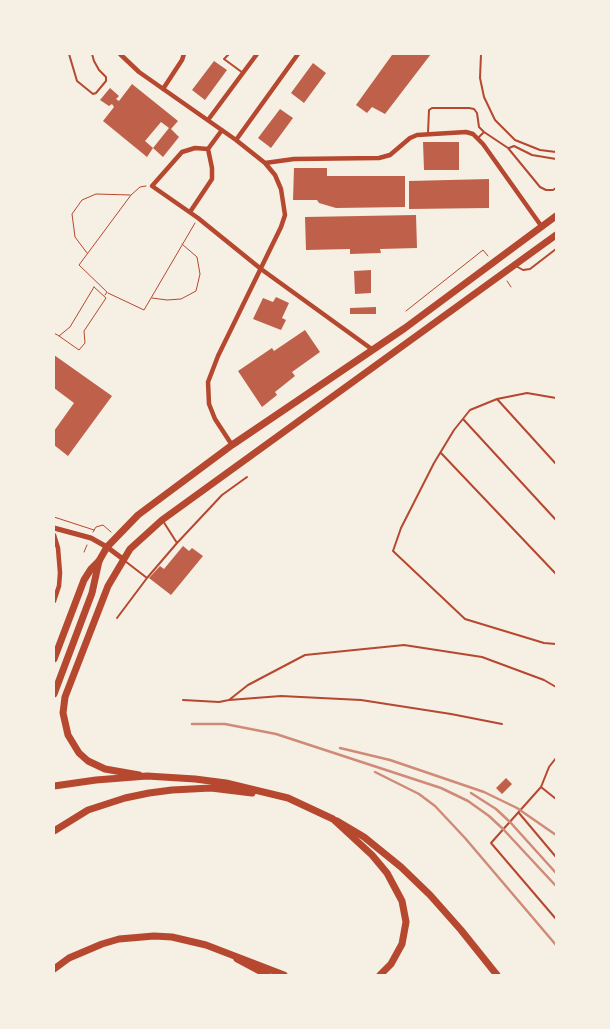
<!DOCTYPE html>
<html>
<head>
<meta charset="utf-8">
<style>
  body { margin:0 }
  #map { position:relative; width:610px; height:1029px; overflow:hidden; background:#f6efe4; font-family:"Playfair Display",serif }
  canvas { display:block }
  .frame { position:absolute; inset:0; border:55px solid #f6efe4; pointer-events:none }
</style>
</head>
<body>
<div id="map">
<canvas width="610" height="1029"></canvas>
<div class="frame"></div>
</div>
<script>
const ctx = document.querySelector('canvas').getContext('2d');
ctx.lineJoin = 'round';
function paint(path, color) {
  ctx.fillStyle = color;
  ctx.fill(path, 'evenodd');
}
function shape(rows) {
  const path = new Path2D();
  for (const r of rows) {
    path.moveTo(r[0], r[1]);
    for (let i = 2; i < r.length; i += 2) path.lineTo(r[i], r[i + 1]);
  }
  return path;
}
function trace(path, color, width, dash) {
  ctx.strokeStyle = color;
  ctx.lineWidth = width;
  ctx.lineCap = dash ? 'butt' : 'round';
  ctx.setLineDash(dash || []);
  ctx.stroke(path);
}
paint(shape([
  [390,54,431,54,385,114,372,107,367,113,356,105,392,55],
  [214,61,227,70,205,100,192,90],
  [313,63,326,73,304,103,291,93],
  [132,84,178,121,171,129,179,137,163,157,153,148,169,128,161,122,145,141,153,148,147,157,103,121,114,107,112,104,109,106,100,100,110,88,119,96,116,99,119,101],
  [280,109,293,118,271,148,258,138],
  [423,142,459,142,459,170,424,170],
  [294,168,327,168,327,176,405,176,405,207,336,208,319,203,317,200,293,200],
  [489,179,489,208,409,209,409,181],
  [416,215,417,248,380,249,381,253,350,254,350,249,306,250,305,217],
  [371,270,371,293,355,294,354,271],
  [276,297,289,303,282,318,286,320,281,330,253,319,263,298,273,302],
  [376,307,376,314,350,314,350,308],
  [305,330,320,352,292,372,295,376,275,392,277,395,262,407,238,371,272,348,274,351],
  [54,355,112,396,68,456,54,445,54,431,74,403,54,388],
  [183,546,189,551,192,548,203,556,171,595,149,578,160,566,164,569],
  [506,778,512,784,502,794,496,788]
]), '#bf614a');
trace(shape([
  [87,253,75,237,72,214,82,200,96,194,130,195],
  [507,281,511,287],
  [94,287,106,298,84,331,85,343,79,350,59,336,70,327,94,287],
  [108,293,144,310,195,223],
  [105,295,107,292,79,265,131,195,140,187,146,186],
  [152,298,167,300,181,299,196,291,200,274,197,257,182,244],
  [406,311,483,250,488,256],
  [54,333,59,336],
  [54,517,94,530],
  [93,532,96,527,103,525,111,532],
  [84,552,87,545]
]), '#b5482f', 1);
trace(shape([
  [69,54,77,81,93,94,96,93,106,81,106,77,99,70,94,61,92,54],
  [229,54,224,59,243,73],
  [481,54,480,78,484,97,495,120,515,140,540,150,556,152],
  [428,133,429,110,432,108,469,108,474,109,477,113,479,127,484,132],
  [478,138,484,132,508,148,540,187,546,190,553,190,556,188],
  [509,148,514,146,532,155,556,159],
  [516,266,523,270,530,269,556,249],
  [556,398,527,393,497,399,470,410,454,430,434,463,401,528,393,551,465,619,544,643,556,644],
  [497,399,556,464],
  [463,419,556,520],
  [441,453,556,574],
  [163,521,177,543],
  [125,561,147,578],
  [117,618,147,578,177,543,222,495,247,477],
  [183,700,219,702,229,700,248,685,305,655,404,645,482,657,544,680,556,687],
  [229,700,281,696,361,700,451,714,502,724],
  [556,758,549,767,541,787,491,843,556,919],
  [541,787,556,799],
  [519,813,556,857]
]), '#b5482f', 2);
trace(shape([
  [120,54,139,72,236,140,265,163,275,175,281,189,285,215,281,227,218,356,208,382,209,404,215,419,232,445],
  [163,89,182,60,184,54],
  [208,120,257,54],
  [236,140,298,54],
  [208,149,195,148,182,152,152,186,198,218,261,269,373,350],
  [208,149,222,130],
  [265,163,294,159,379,158,390,155,410,138,417,135,466,132,473,134,483,144,542,227],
  [190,212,212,179,212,168,208,149],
  [54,535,58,548,60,573,59,586,54,601]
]), '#b5482f', 4.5);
trace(shape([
  [54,528,91,538,107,547,123,559]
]), '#b5482f', 5);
trace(shape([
  [54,694,92,593,99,561,107,547,138,515,232,445,405,328,556,216],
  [139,775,105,769,88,761,79,753,68,735,63,713,65,697,108,586,130,549,162,520,556,235],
  [337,821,364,837,401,867,430,895,461,930,497,975],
  [237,959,267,975]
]), '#b5482f', 7);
trace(shape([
  [54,659,84,580,91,569,99,561],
  [54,786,96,780,147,776,195,779,226,783,288,798,333,819,372,855,387,873,402,901,406,922,402,944,391,964,380,975],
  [54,831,88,810,125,798,149,793,172,790,211,788,252,793],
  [54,969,69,958,102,944,119,939,154,936,172,937,206,945,284,975]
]), '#b5482f', 7);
trace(shape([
  [192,724,225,724,276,734,441,788,468,801,489,816,503,829,556,886],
  [340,748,390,760,484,792,517,808,556,835],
  [375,772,419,794,435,806,465,838,556,945],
  [471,793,496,809,510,822,556,873]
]), '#cf8b77', 2.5);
</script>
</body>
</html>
